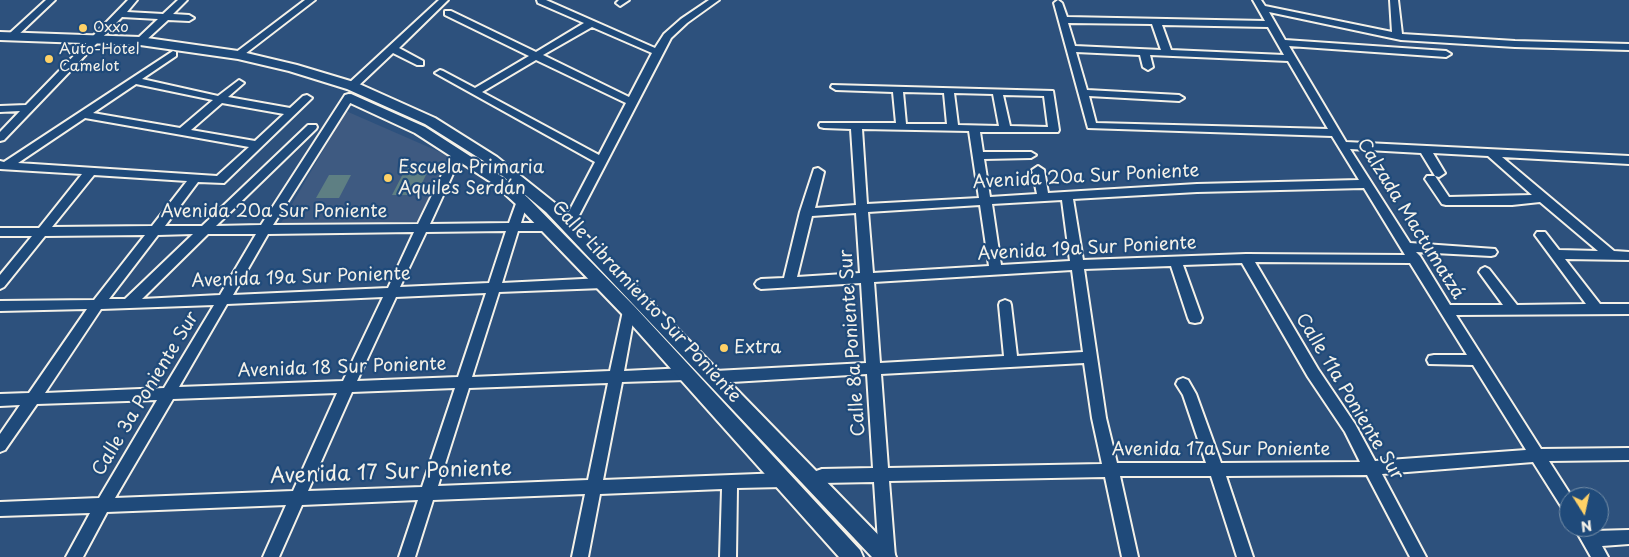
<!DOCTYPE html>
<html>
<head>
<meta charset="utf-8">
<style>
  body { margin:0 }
  #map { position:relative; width:1629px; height:557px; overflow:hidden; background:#2d517d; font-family:"Playpen Sans",sans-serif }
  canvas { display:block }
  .north { position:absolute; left:1559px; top:487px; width:50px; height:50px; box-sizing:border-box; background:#1f4a7a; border:1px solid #748da6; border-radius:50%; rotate:170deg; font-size:14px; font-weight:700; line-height:20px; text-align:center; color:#f4f1e8 }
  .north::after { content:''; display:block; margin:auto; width:18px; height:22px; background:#ffd166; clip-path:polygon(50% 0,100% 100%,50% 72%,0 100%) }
</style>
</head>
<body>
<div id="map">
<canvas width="1629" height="557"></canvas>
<div class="north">N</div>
</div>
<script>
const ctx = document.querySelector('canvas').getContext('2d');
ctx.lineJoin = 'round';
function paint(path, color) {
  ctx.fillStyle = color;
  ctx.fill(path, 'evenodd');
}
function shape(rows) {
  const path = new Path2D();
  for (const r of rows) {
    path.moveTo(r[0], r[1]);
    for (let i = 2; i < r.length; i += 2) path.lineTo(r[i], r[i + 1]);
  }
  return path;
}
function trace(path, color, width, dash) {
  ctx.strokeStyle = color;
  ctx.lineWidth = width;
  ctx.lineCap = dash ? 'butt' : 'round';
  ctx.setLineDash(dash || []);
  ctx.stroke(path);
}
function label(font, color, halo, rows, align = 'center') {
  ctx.font = font + ' "Playpen Sans",sans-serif';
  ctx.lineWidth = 4.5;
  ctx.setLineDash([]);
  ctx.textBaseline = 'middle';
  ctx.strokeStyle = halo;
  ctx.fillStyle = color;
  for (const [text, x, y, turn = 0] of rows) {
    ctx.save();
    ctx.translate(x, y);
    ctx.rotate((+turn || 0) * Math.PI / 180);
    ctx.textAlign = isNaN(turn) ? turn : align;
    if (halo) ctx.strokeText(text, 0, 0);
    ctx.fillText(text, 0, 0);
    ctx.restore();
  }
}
paint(shape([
  [346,111,449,156,418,222,281,223]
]), '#3e5a81');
paint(shape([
  [406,168,429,169,416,195,392,195],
  [329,175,351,175,339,198,316,198]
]), '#5e7f83');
const minor = shape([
  [46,0,55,0,16,37,10,37,10,33,46,0],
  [128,0,137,0,127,12,163,14,178,0,187,0,173,14,189,15,194,18,189,21,168,20,143,43,140,44,137,43,137,39,158,19,122,17,4,140,0,141,0,132,20,111,0,112,0,106,26,105,128,0],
  [305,0,315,0,241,57,235,57,235,53,305,0],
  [439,0,448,0,399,48,423,61,423,65,417,65,393,53,356,88,348,88,348,84,439,0],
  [537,0,546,0,655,48,664,34,681,19,709,0,719,0,687,23,671,38,574,225,568,229,562,225,595,162,435,73,440,70,443,71,475,88,529,56,445,15,445,11,451,11,536,52,584,23,538,3,537,0],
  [592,27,652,53,629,97,543,55,592,27],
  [536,60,626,103,599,155,482,92,536,60],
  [619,0,629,0,620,6,616,3,619,0],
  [1058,0,1062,3,1067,17,1265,21,1253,0,1261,0,1265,6,1392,32,1390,0,1398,0,1402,34,1515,41,1629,44,1629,50,1515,47,1401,40,1269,12,1285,40,1446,51,1451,54,1446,57,1289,46,1346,142,1629,156,1629,164,1502,157,1614,251,1629,252,1629,260,1565,259,1600,304,1629,304,1629,314,1456,315,1541,449,1629,448,1629,460,1549,461,1572,497,1569,497,1569,513,1564,511,1533,462,1382,474,1426,557,1410,557,1367,475,1226,476,1253,557,1237,557,1211,476,1120,476,1138,557,1122,557,1105,477,889,481,895,557,879,557,874,482,822,483,813,486,808,484,805,479,808,474,822,469,873,468,867,374,715,383,710,381,708,377,710,373,715,371,866,363,861,283,761,289,757,287,755,284,757,281,761,279,784,278,800,212,814,169,818,168,824,172,815,208,856,205,851,129,824,128,820,127,819,125,820,123,896,123,893,92,836,90,831,87,832,85,1053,91,1059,130,1058,132,980,132,983,152,1031,152,1036,155,1031,158,984,159,990,197,1037,194,1032,170,1038,166,1044,170,1048,193,1197,184,1359,180,1332,136,1088,128,1054,3,1058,0],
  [1068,23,1152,24,1161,50,1075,46,1068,23],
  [1162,25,1268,27,1284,55,1171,50,1162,25],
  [1076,52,1140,55,1143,67,1148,70,1153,67,1150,55,1288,61,1328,129,1096,123,1089,96,1179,101,1184,98,1179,95,1087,90,1076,52],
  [903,92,944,93,947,124,906,124,903,92],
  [954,93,993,94,999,126,958,125,954,93],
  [1003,95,1044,96,1048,127,1010,126,1003,95],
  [862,129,969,131,979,198,867,204,862,129],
  [1350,149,1421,153,1435,176,1439,177,1445,173,1433,153,1488,156,1532,195,1449,197,1435,176,1427,176,1425,179,1442,204,1446,205,1512,205,1540,202,1598,251,1559,250,1545,232,1537,232,1535,235,1586,304,1517,305,1489,269,1485,267,1481,269,1479,272,1503,305,1450,305,1420,256,1416,252,1491,256,1495,255,1497,252,1495,249,1410,243,1350,149],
  [1364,188,1405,255,1246,254,1083,260,1073,199,1197,192,1364,188],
  [1062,200,1070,261,1001,265,992,204,1062,200],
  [980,205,989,266,873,273,868,212,980,205],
  [856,213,860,273,797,277,812,216,856,213],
  [1255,262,1410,263,1467,355,1434,355,1429,356,1427,360,1429,364,1473,365,1526,450,1375,461,1355,424,1318,369,1255,262],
  [1242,263,1308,377,1345,432,1360,462,1221,463,1196,394,1188,380,1183,378,1178,380,1176,384,1183,395,1206,463,1117,463,1106,418,1084,269,1171,266,1188,318,1190,322,1195,323,1200,322,1202,318,1183,265,1242,263],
  [1072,270,1083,352,1017,356,1011,305,1010,302,1005,300,1000,302,999,305,1004,356,880,363,874,282,1072,270],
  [1084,363,1092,418,1102,464,888,468,881,374,1084,363],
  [173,51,176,52,176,56,142,79,218,96,239,80,244,83,228,97,290,108,303,96,307,95,312,98,224,183,198,182,165,226,202,226,308,125,316,125,317,127,316,129,216,226,261,225,345,95,349,94,354,97,273,225,418,224,452,154,453,152,461,152,462,154,430,224,509,223,518,198,526,198,528,201,521,223,549,223,555,227,549,231,518,231,502,283,603,278,607,280,609,283,607,286,603,288,499,292,472,377,610,371,623,311,624,308,629,306,634,308,635,311,624,371,686,368,691,370,693,374,691,378,686,380,622,382,603,480,783,473,788,475,791,480,788,485,783,487,737,488,736,557,720,557,722,489,600,494,588,557,572,557,585,494,433,500,415,557,399,557,418,500,302,505,279,557,263,557,286,505,107,512,83,557,66,557,90,513,0,516,0,502,99,498,157,400,37,404,5,450,0,452,0,434,20,405,0,406,0,394,29,393,87,309,0,311,0,301,94,300,145,235,45,236,4,287,0,289,0,275,32,236,0,236,0,228,39,228,82,174,0,169,0,161,4,162,173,51],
  [136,84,213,100,180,128,93,113,136,84],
  [222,103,284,114,255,141,191,130,222,103],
  [85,118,182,135,249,147,217,176,18,163,85,118],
  [94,175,187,181,152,226,52,227,94,175],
  [506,231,489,283,400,287,426,232,506,231],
  [414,232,388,288,233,295,268,234,414,232],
  [193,234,125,299,109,299,158,235,193,234],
  [208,234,256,234,220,295,142,299,208,234],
  [486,293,458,377,357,381,396,297,486,293],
  [383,297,343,381,179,387,227,304,383,297],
  [214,305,164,388,45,393,101,309,214,305],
  [608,383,588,480,438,486,469,388,608,383],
  [455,388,422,487,308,491,352,392,455,388],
  [337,393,293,491,115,498,173,399,337,393],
  [1574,527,1591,527,1593,531,1629,530,1629,544,1602,546,1608,557,1591,557,1574,527]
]);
const major = shape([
  [0,32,140,37,238,51,297,65,357,83,435,118,497,157,556,204,893,550,896,557,872,557,546,212,487,163,425,124,347,89,289,71,238,59,140,45,0,40,0,32],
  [351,94,425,127,504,178,527,197,635,307,860,550,863,557,839,557,623,315,517,205,494,184,415,133,346,101,344,98,346,95,351,94]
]);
trace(minor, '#f4f1e8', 4);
trace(major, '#f4f1e8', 4);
paint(minor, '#1f4a7a');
paint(major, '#1f4a7a');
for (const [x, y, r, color] of [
  [83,28,5,"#ffd166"],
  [49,59,5,"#ffd166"],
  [388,178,5,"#ffd166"],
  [724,348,5,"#ffd166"]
]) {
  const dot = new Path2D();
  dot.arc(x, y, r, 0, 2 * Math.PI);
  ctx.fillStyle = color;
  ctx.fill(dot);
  trace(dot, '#1f4a7a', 2);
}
label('15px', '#f4f1e8', '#1f4a7a', [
  ["Oxxo",93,28],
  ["Auto-Hotel",59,50],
  ["Camelot",59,67]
], 'left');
label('18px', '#f4f1e8', '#1f4a7a', [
  ["Escuela Primaria",398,168],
  ["Aquiles Serdán",398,189],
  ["Extra",734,348]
], 'left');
label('18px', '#f4f1e8', '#1f4a7a', [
  ["Avenida 20a Sur Poniente",1086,177,-3],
  ["Avenida 20a Sur Poniente",274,212],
  ["Calzada Mactumatzá",1410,219,58],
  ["Avenida 19a Sur Poniente",1087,249,-3],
  ["Avenida 19a Sur Poniente",301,278,-2],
  ["Calle Libramiento Sur Poniente",646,302,47],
  ["Calle 8a Poniente Sur",853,343,-94],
  ["Avenida 18 Sur Poniente",342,368,-2],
  ["Calle 3a Poniente Sur",146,394,-59],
  ["Calle 11a Poniente Sur",1349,397,59],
  ["Avenida 17a Sur Poniente",1221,450]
]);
label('21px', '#f4f1e8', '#1f4a7a', [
  ["Avenida 17 Sur Poniente",391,473,-2]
]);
</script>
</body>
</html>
